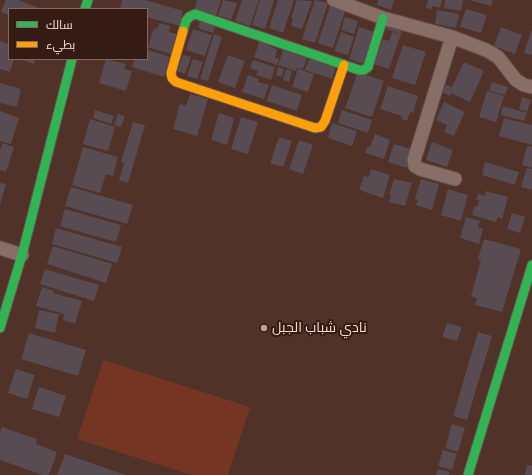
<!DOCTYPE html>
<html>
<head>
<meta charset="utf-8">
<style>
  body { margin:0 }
  #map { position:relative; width:532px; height:475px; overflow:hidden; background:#503229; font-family:Karla,Cairo,sans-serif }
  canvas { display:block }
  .legend { position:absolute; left:8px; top:8px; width:140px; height:52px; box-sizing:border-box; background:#341b14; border:1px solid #84675f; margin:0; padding:5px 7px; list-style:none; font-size:12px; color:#fcdacf }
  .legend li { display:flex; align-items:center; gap:8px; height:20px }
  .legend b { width:20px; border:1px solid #84675f }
</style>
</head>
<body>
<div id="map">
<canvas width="532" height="475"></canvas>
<ul class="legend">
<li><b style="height:5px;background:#30b455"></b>سالك</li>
<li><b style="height:5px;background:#ff9f0a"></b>بطيء</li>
</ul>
</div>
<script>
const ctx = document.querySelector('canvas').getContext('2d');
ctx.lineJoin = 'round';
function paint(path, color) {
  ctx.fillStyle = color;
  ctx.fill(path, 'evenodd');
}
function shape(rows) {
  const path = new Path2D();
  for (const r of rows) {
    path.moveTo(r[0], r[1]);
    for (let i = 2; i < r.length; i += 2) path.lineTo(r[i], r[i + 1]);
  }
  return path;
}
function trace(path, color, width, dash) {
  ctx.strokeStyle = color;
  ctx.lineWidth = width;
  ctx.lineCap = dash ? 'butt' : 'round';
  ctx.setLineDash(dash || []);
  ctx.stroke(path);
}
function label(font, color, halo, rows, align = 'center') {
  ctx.font = font + ' Karla,Cairo,sans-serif';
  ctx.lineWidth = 4;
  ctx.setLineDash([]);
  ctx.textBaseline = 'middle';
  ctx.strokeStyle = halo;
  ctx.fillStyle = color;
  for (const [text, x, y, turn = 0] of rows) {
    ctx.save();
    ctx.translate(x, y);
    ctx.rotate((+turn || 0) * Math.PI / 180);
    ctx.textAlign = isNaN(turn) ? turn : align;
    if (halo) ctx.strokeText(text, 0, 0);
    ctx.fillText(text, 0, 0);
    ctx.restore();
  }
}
paint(shape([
  [103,360,250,407,228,475,191,475,77,439]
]), '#753523');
paint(shape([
  [6,0,19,0,41,9,9,9,9,15,1,12],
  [122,0,145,0,183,11,179,26,147,17,147,9,120,9],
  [194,0,221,0,216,16,195,9,197,1],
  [223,0,237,3,231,20,218,15],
  [242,0,259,0,250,26,235,21],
  [260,0,274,0,265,29,252,25],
  [278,0,294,0,283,33,269,28],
  [297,0,312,1,302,29,291,26,293,18,291,18],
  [315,0,328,3,315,43,302,39],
  [378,0,394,0,391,10,377,5],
  [428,0,442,0,440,8,432,6,432,9,426,8],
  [445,0,463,0,461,11,444,8],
  [469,0,493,0,491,6],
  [331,3,346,8,333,48,318,43],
  [466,9,487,15,481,33,460,27],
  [437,10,459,14,456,28,435,24],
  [345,17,358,21,354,34,341,30],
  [200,21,215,26,213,33,198,28],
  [388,21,403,26,401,34,386,29],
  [159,23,171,26,169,32,177,34,171,54,148,47,154,28,157,29],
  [359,27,374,32,364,64,349,59],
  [501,27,522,35,515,54,494,46],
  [193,29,212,35,205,56,186,50],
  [532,29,532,55,524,53],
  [341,32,354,37,348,55,334,51],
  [392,32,401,34,389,69,374,64,383,39,389,41],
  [214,34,222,37,208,81,200,79],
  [260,40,277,50,275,58,279,59,277,65,254,57],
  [0,41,9,44,9,59,14,59,10,72,0,69],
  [403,45,426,52,415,85,392,78],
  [148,50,170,57,164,77,132,67,135,59,147,59],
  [283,50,307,58,303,69,297,68,296,71,278,65],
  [183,55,191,57,185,74,177,71],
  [228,55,245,61,235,88,218,82],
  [310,57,336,66,332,79,305,70],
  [18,59,35,59,34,64],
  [106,59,126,64,124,69,132,71,126,91,99,83],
  [193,59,203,62,197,79,187,76],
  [253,60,275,67,271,80,256,75,258,71,250,68],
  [464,62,484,71,470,102,451,93,450,96,442,92,446,85,452,87],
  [278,67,284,69,282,77,276,75],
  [286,69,292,71,289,82,283,80],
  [298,69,314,74,308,92,292,87],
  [358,72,384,81,372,117,345,108],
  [248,75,259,79,258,82,269,85,264,99,242,92],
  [492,82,508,87,505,95,489,91],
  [0,83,21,89,17,107,0,103],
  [272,85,302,95,297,111,267,101],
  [388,86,418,96,413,113,410,112,407,121,401,119,402,116,380,109],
  [487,91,504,96,496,122,479,117],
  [190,94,208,99,197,136,173,129,180,104,186,106],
  [522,97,531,100,527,112,519,109],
  [444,102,465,112,454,136,444,132,447,125,436,120],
  [503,106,527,113,524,121,501,115],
  [95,110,114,116,111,124,93,118],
  [342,110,372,120,368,133,338,123],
  [0,111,19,118,11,144,0,141],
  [219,113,234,118,227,145,211,140],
  [118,114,125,116,121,127,114,125],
  [241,117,258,122,248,154,231,149],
  [504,118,532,125,532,145,499,136],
  [90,119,115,127,108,151,83,144],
  [133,122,145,125,128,183,119,180,124,163,121,162],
  [332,123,357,131,352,146,328,138],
  [375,134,390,140,384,159,365,153,367,146,370,147],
  [279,137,292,141,283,167,270,163],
  [299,140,313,145,303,174,289,169],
  [432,142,453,150,447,167,426,160],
  [2,143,14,147,6,172,0,170,0,151],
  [394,144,413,150,407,168,388,162],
  [527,146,532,147,532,168,522,165],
  [83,147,118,157,113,176,106,174,100,193,72,185],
  [485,162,519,172,515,185,482,175],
  [527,168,532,169,532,190,521,187],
  [371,169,390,175,383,198,359,190,364,176,369,177],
  [394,179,412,183,405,206,389,202,391,195,389,195],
  [421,179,439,184,432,210,416,205,418,200,415,199],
  [0,183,6,184,0,205],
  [71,187,133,205,127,224,65,206],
  [448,189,468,195,461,221,441,215],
  [486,191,508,197,502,219,498,217,496,222,472,215,474,206,477,207,479,200,476,200,478,194,485,196],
  [65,209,121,225,116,242,60,226],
  [512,213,525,217,520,233,507,229],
  [466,217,480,221,478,227,483,229,479,244,460,238],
  [56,228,122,247,117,263,52,244],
  [484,239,521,249,502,312,475,305,477,298,471,296,481,260,478,259],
  [53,246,112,264,106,283,47,264],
  [45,269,99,285,94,301,40,284],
  [42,287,54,291,53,293,82,301,75,324,63,320,64,314,36,306],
  [39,310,59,314,55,333,35,328],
  [447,323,462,327,457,341,442,337],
  [478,332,492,336,467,420,453,416],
  [29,333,86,350,78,376,21,359],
  [16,369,35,375,27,399,8,393],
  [39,387,66,396,59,417,32,409],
  [452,424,465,428,458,452,445,448],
  [2,427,37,439,36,444,57,452,49,475,42,475,0,460,0,432],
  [443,450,457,454,452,470,438,466],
  [65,454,126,475,57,475],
  [527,465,532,466,532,475,525,475],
  [438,469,450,472,449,475,436,475]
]), '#584b51');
const street = shape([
  [334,0,383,18,452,37,486,50,498,57,516,80,524,85,532,87],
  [452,37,414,160,415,166,420,169,455,179],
  [0,248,22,255]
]);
const fast = shape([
  [85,9,88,0],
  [183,31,186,21,189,17,195,14,359,70,364,70,368,67,383,18],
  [0,328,22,255,72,59],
  [468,475,532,265]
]);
const slow = shape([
  [183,31,171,73,172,78,176,82,315,128,321,127,325,121,344,65]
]);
trace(street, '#6b5049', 15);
trace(fast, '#6b5049', 11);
trace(slow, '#6b5049', 11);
trace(street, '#876f68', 13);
trace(fast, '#30b455', 9);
trace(slow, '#ff9f0a', 9);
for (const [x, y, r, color] of [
  [264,328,4,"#c09f95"]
]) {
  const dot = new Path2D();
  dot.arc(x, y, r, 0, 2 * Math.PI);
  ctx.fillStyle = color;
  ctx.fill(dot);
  trace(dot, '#341b14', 1.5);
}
label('14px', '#fcdacf', '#341b14', [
  ["نادي شباب الجبل",272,328]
], 'left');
</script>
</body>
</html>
